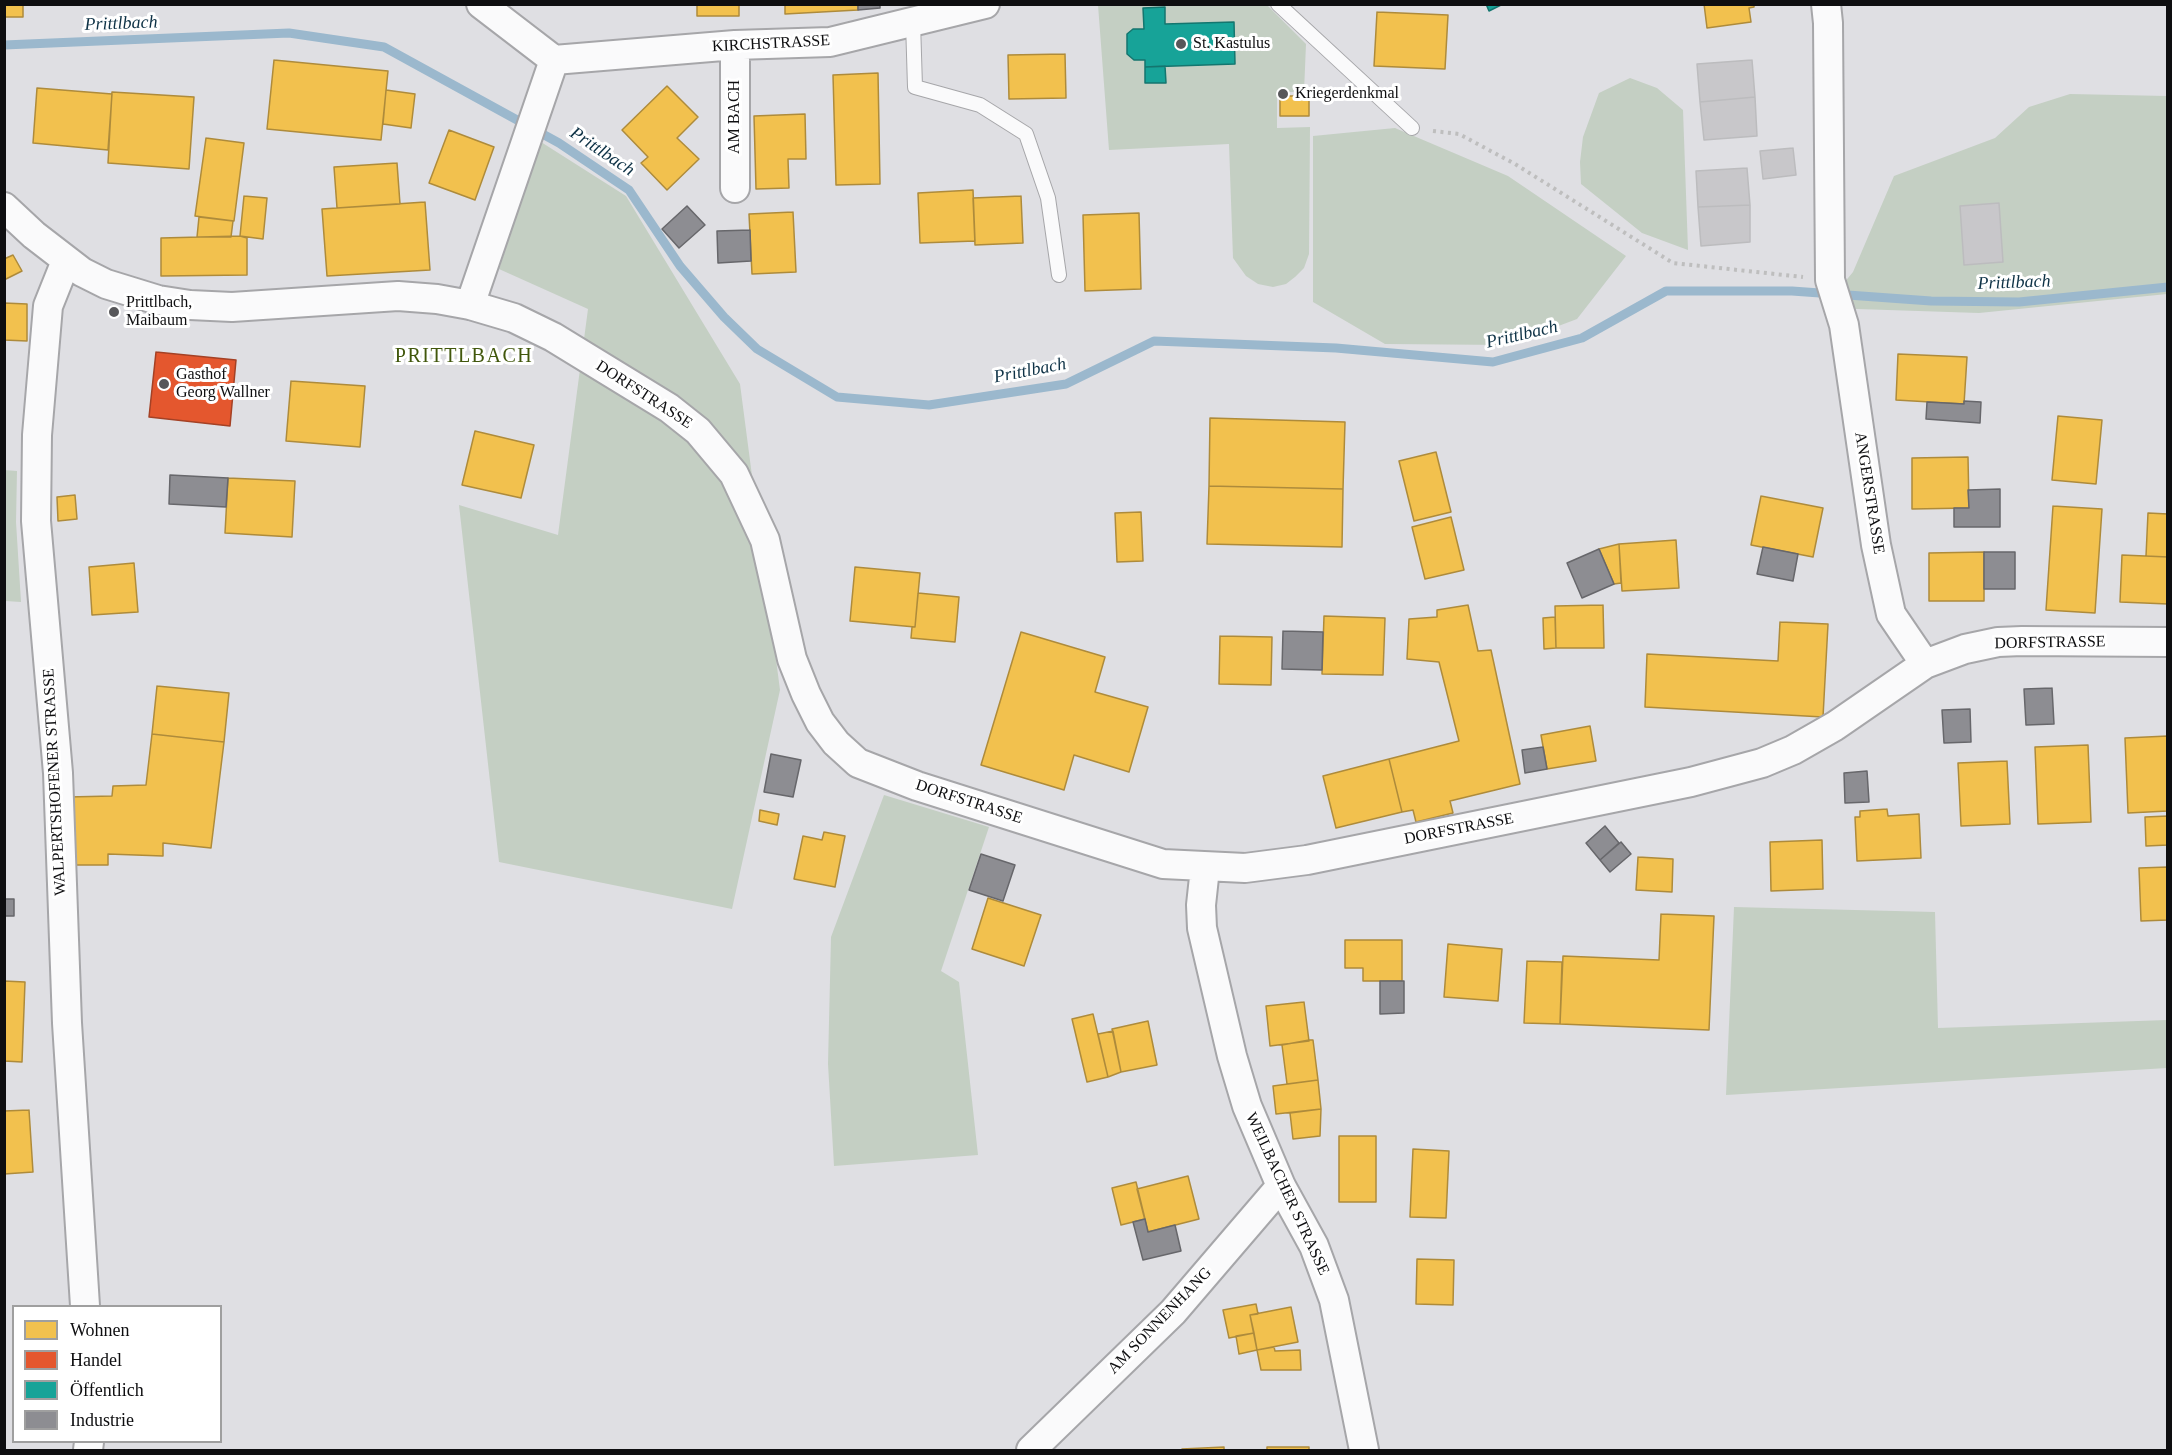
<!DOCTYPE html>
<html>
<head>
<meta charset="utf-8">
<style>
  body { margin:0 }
  #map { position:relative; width:2172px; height:1455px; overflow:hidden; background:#dfdfe3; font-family:Georgia,serif }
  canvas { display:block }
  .frame { position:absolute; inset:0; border:6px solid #0e0e10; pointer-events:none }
  .legend { position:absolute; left:12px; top:1305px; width:210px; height:138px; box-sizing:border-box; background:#fff; border:2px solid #9f9f9f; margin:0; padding:8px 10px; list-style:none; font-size:18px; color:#0e0e10 }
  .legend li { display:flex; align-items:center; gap:12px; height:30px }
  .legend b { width:30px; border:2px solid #9f9f9f }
</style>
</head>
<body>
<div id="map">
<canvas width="2172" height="1455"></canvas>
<div class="frame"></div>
<ul class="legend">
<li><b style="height:16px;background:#f2c14e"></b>Wohnen</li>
<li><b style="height:16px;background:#e4572e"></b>Handel</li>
<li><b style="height:16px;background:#17a398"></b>Öffentlich</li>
<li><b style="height:16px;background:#8d8d92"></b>Industrie</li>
</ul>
</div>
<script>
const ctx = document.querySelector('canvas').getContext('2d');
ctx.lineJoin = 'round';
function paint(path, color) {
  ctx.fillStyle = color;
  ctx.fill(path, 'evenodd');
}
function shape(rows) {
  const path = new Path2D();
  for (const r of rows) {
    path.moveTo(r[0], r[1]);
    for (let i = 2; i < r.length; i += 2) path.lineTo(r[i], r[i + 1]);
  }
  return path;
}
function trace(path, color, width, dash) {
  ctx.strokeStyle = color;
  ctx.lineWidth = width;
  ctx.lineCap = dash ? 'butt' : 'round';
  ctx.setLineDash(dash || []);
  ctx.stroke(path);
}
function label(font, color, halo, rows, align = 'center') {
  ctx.font = font + ' Georgia,serif';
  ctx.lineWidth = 6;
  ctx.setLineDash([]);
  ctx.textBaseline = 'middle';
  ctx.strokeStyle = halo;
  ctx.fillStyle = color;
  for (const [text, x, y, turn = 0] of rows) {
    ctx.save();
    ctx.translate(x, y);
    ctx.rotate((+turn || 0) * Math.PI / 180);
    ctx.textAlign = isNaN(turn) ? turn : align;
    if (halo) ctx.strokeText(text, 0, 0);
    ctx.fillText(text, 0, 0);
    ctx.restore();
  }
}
paint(shape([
  [1098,5,1267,5,1306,44,1304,92,1277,92,1277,128,1310,127,1309,254,1304,268,1295,277,1286,284,1273,287,1258,284,1246,276,1233,258,1229,144,1109,150],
  [1630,78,1657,88,1683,110,1688,250,1642,233,1581,184,1580,162,1583,137,1599,93],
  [2070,94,2167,96,2167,294,1979,313,1827,308,1834,295,1853,272,1894,176,1995,138,2029,107],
  [1395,128,1508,176,1626,256,1577,319,1508,345,1385,344,1313,302,1313,136],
  [541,142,626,196,740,384,780,690,732,909,499,862,459,505,558,535,588,309,499,269],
  [4,470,17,471,16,522,21,602,5,601],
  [884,795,989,827,941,971,959,982,978,1155,834,1166,828,1064,831,937],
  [1734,907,1935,912,1938,1028,2167,1020,2167,1068,1726,1095]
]), '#c4cfc3');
const homes = shape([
  [4,4,23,4,23,17,4,17,4,4],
  [697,4,739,4,739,16,697,16,697,4],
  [785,4,858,4,858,10,785,14,785,4],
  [1704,4,1754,4,1754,7,1749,8,1751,22,1707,28,1704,4],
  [1377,12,1448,15,1445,69,1374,66,1377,12],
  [1065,54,1066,98,1009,99,1008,55,1065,54],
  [274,60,388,71,381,140,267,129,274,60],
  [878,73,880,184,836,185,833,75,878,73],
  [667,86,698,117,677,138,699,159,667,190,641,163,648,157,622,130,667,86],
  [37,88,112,94,108,150,33,143,37,88],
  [386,90,415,94,411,128,383,124,386,90],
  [112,92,194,97,189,169,108,163,112,92],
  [1280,96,1309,96,1309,116,1280,116,1280,96],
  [805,114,806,159,788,159,789,188,756,189,754,116,805,114],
  [449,130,494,147,475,200,429,183,449,130],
  [206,138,244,143,234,221,195,216,206,138],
  [397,163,400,204,337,208,334,167,397,163],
  [973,190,975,241,920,243,918,193,973,190],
  [244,196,267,198,263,239,240,236,244,196],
  [1021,196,1023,243,975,245,973,198,1021,196],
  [425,202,430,270,327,276,322,209,425,202],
  [793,212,796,272,752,274,749,214,793,212],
  [1139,213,1141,289,1085,291,1083,215,1139,213],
  [199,217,233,221,231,237,197,237,199,217],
  [240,236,247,238,247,275,161,276,161,238,240,236],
  [13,255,22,271,4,280,4,259,13,255],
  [4,303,27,304,27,341,4,340,4,303],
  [1898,354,1967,357,1964,404,1896,400,1898,354],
  [291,381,365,386,360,447,286,441,291,381],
  [2058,416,2102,420,2096,484,2052,480,2058,416],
  [1210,418,1345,422,1343,489,1209,486,1210,418],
  [475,431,534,445,521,498,462,485,475,431],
  [1436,452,1451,512,1414,521,1399,461,1436,452],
  [1968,457,1969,508,1912,509,1912,458,1968,457],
  [228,478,295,481,292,537,225,533,228,478],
  [1209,486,1343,489,1342,547,1207,544,1209,486],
  [75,495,77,519,58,521,57,497,75,495],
  [1761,496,1823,508,1813,557,1751,545,1761,496],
  [2053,506,2102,509,2095,613,2046,610,2053,506],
  [1141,512,1143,561,1117,562,1115,513,1141,512],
  [2148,513,2168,514,2168,557,2146,556,2148,513],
  [1451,517,1464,570,1425,579,1412,527,1451,517],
  [1676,540,1679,588,1622,591,1619,544,1676,540],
  [1619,544,1621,583,1614,584,1599,549,1619,544],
  [1984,552,1984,601,1929,601,1929,553,1984,552],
  [2122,555,2168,557,2168,604,2120,602,2122,555],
  [134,563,138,612,92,615,89,567,134,563],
  [855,567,920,573,915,627,850,621,855,567],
  [918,593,959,597,955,642,911,638,912,627,915,627,918,593],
  [1468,605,1478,651,1491,650,1520,784,1450,801,1453,813,1416,822,1413,810,1402,812,1389,759,1459,741,1439,662,1407,659,1409,619,1437,617,1437,610,1468,605],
  [1603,605,1604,648,1556,648,1555,606,1603,605],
  [1324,616,1385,618,1383,675,1322,674,1324,616],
  [1555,617,1556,648,1544,649,1543,618,1555,617],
  [1780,622,1828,624,1823,717,1645,707,1647,654,1778,661,1780,622],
  [1021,632,1105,657,1095,692,1148,707,1129,772,1074,755,1064,790,981,765,1021,632],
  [1220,636,1272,637,1271,685,1219,684,1220,636],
  [157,686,229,693,224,742,152,734,157,686],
  [1590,726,1596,761,1547,769,1541,735,1590,726],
  [152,734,224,742,211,848,163,843,163,856,108,854,108,865,69,865,68,797,112,796,113,786,146,785,152,734],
  [2168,736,2168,811,2128,813,2125,738,2168,736],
  [2088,745,2091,822,2038,824,2035,747,2088,745],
  [1389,759,1402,812,1336,828,1323,776,1389,759],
  [2007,761,2010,824,1961,826,1958,763,2007,761],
  [1887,809,1888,816,1919,814,1921,858,1857,861,1855,817,1860,817,1860,811,1887,809],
  [760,810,779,814,777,825,759,821,760,810],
  [2168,816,2168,845,2146,846,2145,817,2168,816],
  [824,832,845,836,835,887,794,879,803,836,822,840,824,832],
  [1822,840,1823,889,1771,891,1770,842,1822,840],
  [1638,857,1673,859,1672,892,1636,890,1638,857],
  [2168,867,2168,920,2141,921,2139,868,2168,867],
  [988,898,1041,915,1024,966,972,949,988,898],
  [1661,914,1714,916,1709,1030,1560,1024,1563,956,1659,960,1661,914],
  [1345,940,1402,940,1402,981,1363,981,1363,968,1345,968,1345,940],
  [1448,944,1502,949,1498,1001,1444,997,1448,944],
  [1527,961,1562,962,1560,1024,1524,1023,1527,961],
  [4,981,25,982,22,1062,4,1061,4,981],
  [1304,1002,1309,1041,1270,1046,1266,1006,1304,1002],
  [1093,1014,1108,1077,1087,1082,1072,1019,1093,1014],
  [1148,1021,1157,1065,1121,1072,1112,1029,1148,1021],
  [1113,1031,1121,1072,1108,1077,1098,1034,1113,1031],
  [1309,1040,1313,1040,1318,1080,1287,1084,1282,1045,1309,1040],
  [1318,1080,1321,1109,1276,1114,1273,1086,1318,1080],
  [1321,1109,1320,1136,1293,1139,1290,1113,1321,1109],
  [29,1110,33,1172,4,1174,4,1111,29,1110],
  [1339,1136,1376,1136,1376,1202,1339,1202,1339,1136],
  [1413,1149,1449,1151,1446,1218,1410,1217,1413,1149],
  [1188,1176,1199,1219,1148,1232,1137,1189,1188,1176],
  [1136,1182,1145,1219,1121,1225,1112,1188,1136,1182],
  [1417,1259,1454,1260,1453,1305,1416,1304,1417,1259],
  [1256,1304,1258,1314,1250,1315,1254,1333,1229,1338,1223,1310,1256,1304],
  [1291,1307,1298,1342,1257,1350,1250,1315,1291,1307],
  [1254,1333,1257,1350,1239,1354,1236,1336,1254,1333],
  [1274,1347,1275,1351,1300,1350,1301,1370,1261,1370,1257,1350,1274,1347],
  [1224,1447,1224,1450,1182,1450,1182,1449,1224,1447],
  [1267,1447,1309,1447,1309,1450,1267,1450,1267,1447]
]);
paint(homes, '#f2c14e');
trace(homes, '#ae8b3b', 1.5);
const shops = shape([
  [156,352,236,360,230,426,149,417,156,352]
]);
paint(shops, '#e4572e');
trace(shops, '#a44125', 1.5);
const public = shape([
  [1486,4,1503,4,1489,11,1486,4],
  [1165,7,1165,24,1234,22,1235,64,1145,67,1145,60,1134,60,1127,54,1127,34,1133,29,1144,29,1143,8,1165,7],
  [1165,66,1166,83,1145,83,1145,67,1165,66]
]);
paint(public, '#17a398');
trace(public, '#14766f', 1.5);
const industry = shape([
  [858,4,880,4,880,8,858,10,858,4],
  [687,206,705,225,679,248,662,229,687,206],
  [750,230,751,261,718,263,717,231,750,230],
  [1964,401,1981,402,1980,423,1926,419,1927,402,1964,404,1964,401],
  [170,475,228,478,226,507,169,504,170,475],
  [2000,489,2000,527,1954,527,1954,508,1969,508,1968,490,2000,489],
  [1763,547,1798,554,1793,581,1757,574,1763,547],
  [1599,549,1614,584,1582,598,1567,563,1599,549],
  [1984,552,2015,552,2015,589,1984,589,1984,552],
  [1283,631,1323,632,1322,670,1282,669,1283,631],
  [2052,688,2054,724,2026,725,2024,689,2052,688],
  [1970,709,1971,742,1944,743,1942,710,1970,709],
  [1543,747,1547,769,1525,773,1522,750,1543,747],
  [771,754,801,760,793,797,764,792,771,754],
  [1867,771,1869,802,1845,803,1844,773,1867,771],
  [1605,826,1619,843,1600,860,1586,843,1605,826],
  [1621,842,1631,854,1610,872,1600,860,1621,842],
  [981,854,1015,865,1003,901,969,890,981,854],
  [4,899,14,899,14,916,4,916,4,899],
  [1380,981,1404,981,1404,1013,1380,1014,1380,981],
  [1145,1219,1148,1232,1175,1225,1181,1251,1143,1260,1133,1222,1145,1219]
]);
paint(industry, '#8d8d92');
trace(industry, '#67676b', 1.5);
trace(shape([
  [4,45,289,33,384,47,559,143,629,190,680,266,724,317,757,349,837,397,929,405,1066,384,1154,341,1336,348,1493,362,1582,338,1666,291,1792,291,1931,301,2019,302,2168,287]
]), '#9bb8cd', 9);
const building = shape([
  [1752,60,1755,97,1700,102,1697,64,1752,60],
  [1755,97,1757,136,1704,140,1700,102,1755,97],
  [1793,148,1796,175,1763,179,1760,151,1793,148],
  [1747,168,1750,205,1698,207,1696,171,1747,168],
  [1999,203,2003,262,1964,265,1960,206,1999,203],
  [1750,205,1750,242,1701,246,1698,207,1750,205]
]);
paint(building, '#c8c7ca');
trace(building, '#bcbcbe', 1.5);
const lane = shape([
  [1278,4,1412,128],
  [913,22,915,87,980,105,1026,134,1048,198,1059,275]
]);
const street = shape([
  [481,4,554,60],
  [1826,4,1828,23,1830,280,1844,325,1876,545,1891,614,1925,664],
  [735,45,735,188],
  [4,207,34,235,82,272,106,284,158,300,190,305,232,307,398,296,437,299,470,305,514,318,553,337,669,408,698,431,734,474,765,540,792,659,806,694,820,722,836,743,858,763,917,786,1163,864,1245,868,1307,860,1691,782,1762,763,1793,750,1835,726,1925,664,1965,649,1998,642,2022,641,2168,642],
  [66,261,48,306,37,435,36,521,58,773,67,1023,85,1306],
  [470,305,554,60,735,45,830,42,985,4],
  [1205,868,1201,905,1202,928,1232,1056,1247,1106,1281,1186,1314,1246,1334,1300,1364,1450],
  [88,1450,89,1442],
  [1031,1450,1173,1312,1281,1186]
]);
trace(lane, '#a6a6a9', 16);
trace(street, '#a6a6a9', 32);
trace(shape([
  [1433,131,1459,134,1515,164,1673,263,1803,277]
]), '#bebebe', 4, [3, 4.5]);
trace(lane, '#fafafb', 14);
trace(street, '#fafafb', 28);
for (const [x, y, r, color] of [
  [1181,44,6,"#57575a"],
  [1283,94,6,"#57575a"],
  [114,312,6,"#57575a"],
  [164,384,6,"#57575a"]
]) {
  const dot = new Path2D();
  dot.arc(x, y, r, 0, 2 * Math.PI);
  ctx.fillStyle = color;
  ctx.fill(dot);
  trace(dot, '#fff', 2);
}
label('16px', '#0e0e10', '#fff', [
  ["KIRCHSTRASSE",771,44,-3],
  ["AM BACH",735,117,-90],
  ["DORFSTRASSE",644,395,33],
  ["ANGERSTRASSE",1869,493,81],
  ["DORFSTRASSE",2050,643,-1],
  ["WALPERTSHOFENER STRASSE",55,782,-93],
  ["DORFSTRASSE",969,802,18],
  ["DORFSTRASSE",1459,829,-11],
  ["WEILBACHER STRASSE",1287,1194,65],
  ["AM SONNENHANG",1160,1321,-46]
]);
label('16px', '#0e0e10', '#fff', [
  ["St. Kastulus",1193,44],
  ["Kriegerdenkmal",1295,94],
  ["Prittlbach,",126,303],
  ["Maibaum",126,321],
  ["Gasthof",176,375],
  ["Georg Wallner",176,393]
], 'left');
label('italic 18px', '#0e3246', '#fff', [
  ["Prittlbach",121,24,-2],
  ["Prittlbach",602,152,34],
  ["Prittlbach",2014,283,-2],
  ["Prittlbach",1522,335,-13],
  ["Prittlbach",1030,371,-11]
]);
ctx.letterSpacing = '1.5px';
label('20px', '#41570c', '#fff', [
  ["PRITTLBACH",464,357]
]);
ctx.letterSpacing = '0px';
</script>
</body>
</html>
